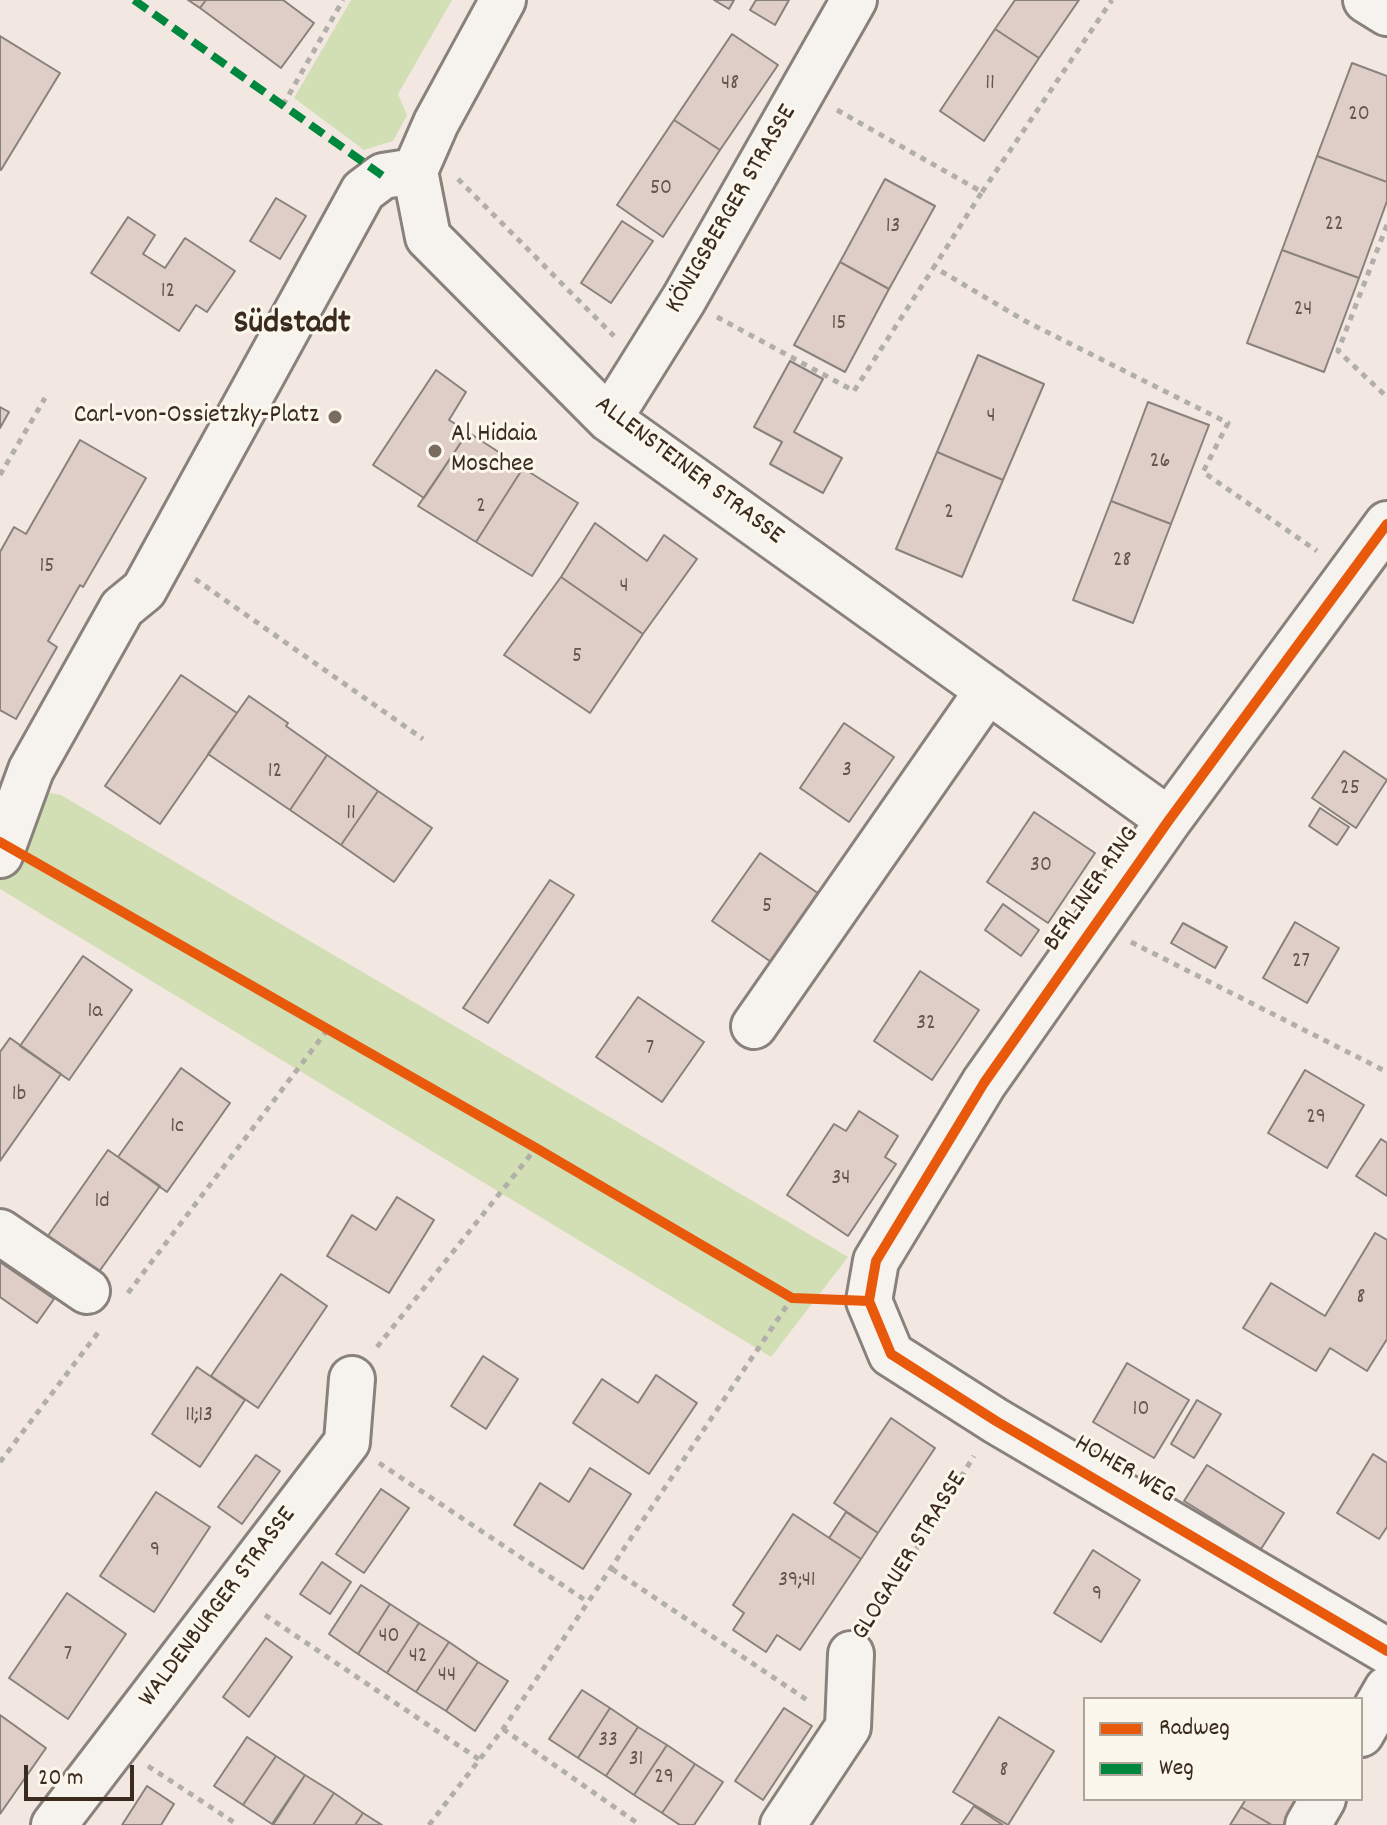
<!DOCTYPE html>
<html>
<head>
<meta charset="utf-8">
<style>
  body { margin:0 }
  #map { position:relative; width:1387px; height:1825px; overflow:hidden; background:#f3e8e1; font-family:Dekko,sans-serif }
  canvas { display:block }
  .legend { position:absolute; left:1083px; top:1697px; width:280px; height:104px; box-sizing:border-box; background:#fbf7ec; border:2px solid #aea59a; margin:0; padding:10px 14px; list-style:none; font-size:24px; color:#3b2a1e }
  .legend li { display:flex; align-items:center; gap:16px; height:40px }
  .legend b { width:40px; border:2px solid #aea59a }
  .scale { position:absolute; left:24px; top:1765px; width:110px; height:36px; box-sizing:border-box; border:4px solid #3b2a1e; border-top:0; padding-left:10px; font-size:24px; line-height:28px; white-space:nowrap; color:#3b2a1e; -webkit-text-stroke:6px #fbf7ec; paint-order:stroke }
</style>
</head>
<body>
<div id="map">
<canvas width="1387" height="1825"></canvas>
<ul class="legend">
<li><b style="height:10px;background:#e8590c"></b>Radweg</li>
<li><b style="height:10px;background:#00873e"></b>Weg</li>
</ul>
<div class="scale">20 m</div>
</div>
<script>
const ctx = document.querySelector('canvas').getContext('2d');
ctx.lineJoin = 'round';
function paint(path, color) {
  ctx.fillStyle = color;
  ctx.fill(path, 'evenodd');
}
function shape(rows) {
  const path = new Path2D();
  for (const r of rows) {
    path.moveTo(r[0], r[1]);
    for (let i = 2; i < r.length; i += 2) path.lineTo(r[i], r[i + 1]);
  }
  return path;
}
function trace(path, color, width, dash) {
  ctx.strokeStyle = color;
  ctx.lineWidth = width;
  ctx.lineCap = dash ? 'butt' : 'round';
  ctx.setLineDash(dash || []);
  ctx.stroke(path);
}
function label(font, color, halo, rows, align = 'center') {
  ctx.font = font + ' Dekko,sans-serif';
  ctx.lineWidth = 6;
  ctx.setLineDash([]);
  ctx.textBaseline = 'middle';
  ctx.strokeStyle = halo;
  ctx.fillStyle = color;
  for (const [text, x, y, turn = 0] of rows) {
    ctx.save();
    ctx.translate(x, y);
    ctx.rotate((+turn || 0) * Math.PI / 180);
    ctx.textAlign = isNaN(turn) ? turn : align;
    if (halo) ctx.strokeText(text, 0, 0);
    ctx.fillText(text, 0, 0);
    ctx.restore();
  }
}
paint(shape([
  [351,0,452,0,398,94,407,115,393,141,364,150,294,98],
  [0,784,61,795,848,1257,771,1357,0,889]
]), '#d2deb4');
const building = shape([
  [188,0,206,0,200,8,188,0],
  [206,0,283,0,314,23,281,68,200,8,206,0],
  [714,0,734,0,729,9,714,0],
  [756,0,789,0,775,25,750,10,756,0],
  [1015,0,1079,0,1039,58,995,29,1015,0],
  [995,29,1039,58,984,141,940,111,995,29],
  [732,34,778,65,720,150,674,120,732,34],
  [0,36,60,73,1,170,0,169,0,36],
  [1352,63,1387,76,1387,182,1317,156,1352,63],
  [674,120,720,150,663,237,617,205,674,120],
  [1317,156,1387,182,1387,201,1359,278,1282,250,1317,156],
  [885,179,935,206,889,289,840,262,885,179],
  [276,198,306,216,280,259,250,241,276,198],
  [128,217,155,235,143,254,165,268,185,238,235,271,207,312,196,305,179,331,91,273,128,217],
  [622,221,653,241,611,303,581,283,622,221],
  [1282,250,1359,278,1324,372,1247,343,1282,250],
  [840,262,889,289,845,372,794,345,840,262],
  [978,355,1044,384,1003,480,937,452,978,355],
  [790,361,823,379,794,432,842,458,823,493,770,464,782,442,754,427,790,361],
  [436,370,466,392,449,420,468,432,424,498,373,465,436,370],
  [1148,402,1209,425,1171,524,1111,501,1148,402],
  [0,407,9,412,0,428,0,407],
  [468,432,523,468,476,542,418,506,468,432],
  [80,440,146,478,83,587,80,585,48,641,57,647,16,719,0,710,0,552,14,527,26,534,80,440],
  [937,452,1003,480,962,577,896,549,937,452],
  [523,468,578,503,532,576,476,542,523,468],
  [1111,501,1171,524,1133,623,1073,600,1111,501],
  [595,523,647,561,664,535,697,559,643,634,561,577,595,523],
  [561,577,643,634,590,713,504,655,561,577],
  [181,675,237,713,160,824,105,786,181,675],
  [249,696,288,723,286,726,327,755,290,810,208,754,249,696],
  [844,723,894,757,849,822,800,788,844,723],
  [1344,751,1387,780,1356,828,1312,798,1344,751],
  [327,755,378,791,341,845,290,810,327,755],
  [378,791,432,828,394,882,341,845,378,791],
  [1320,808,1349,827,1337,845,1309,826,1320,808],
  [1034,812,1095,853,1048,923,987,882,1034,812],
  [760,853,822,896,774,964,712,921,760,853],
  [550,880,574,895,488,1023,463,1008,550,880],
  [1003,904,1039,930,1021,956,985,930,1003,904],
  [1295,922,1339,948,1307,1003,1263,978,1295,922],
  [1183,923,1227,947,1215,968,1171,943,1183,923],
  [83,956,132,990,69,1080,20,1046,83,956],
  [920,971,979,1010,932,1080,874,1041,920,971],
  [638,997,704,1042,662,1102,596,1057,638,997],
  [10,1038,61,1074,0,1161,0,1052,10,1038],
  [181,1068,230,1103,167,1192,118,1157,181,1068],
  [1305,1070,1364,1105,1327,1168,1268,1133,1305,1070],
  [859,1111,898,1136,885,1157,896,1164,848,1236,787,1195,834,1124,846,1131,859,1111],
  [1381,1139,1387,1143,1387,1196,1356,1176,1381,1139],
  [108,1150,160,1186,96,1276,45,1240,108,1150],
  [397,1197,434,1220,389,1293,327,1256,352,1215,376,1230,397,1197],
  [1375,1233,1387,1240,1387,1339,1367,1371,1330,1348,1316,1371,1243,1328,1271,1283,1325,1316,1375,1233],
  [0,1262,54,1299,37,1323,0,1297,0,1262],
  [281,1274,327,1306,258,1408,211,1376,281,1274],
  [483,1356,518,1379,486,1429,451,1406,483,1356],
  [1127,1363,1189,1400,1154,1458,1093,1422,1127,1363],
  [197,1367,245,1400,200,1467,152,1434,197,1367],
  [656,1375,697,1403,649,1474,573,1423,602,1379,638,1403,656,1375],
  [1197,1400,1221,1414,1194,1458,1171,1444,1197,1400],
  [891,1418,935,1448,878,1533,834,1503,891,1418],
  [1373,1454,1387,1463,1387,1527,1379,1539,1337,1513,1373,1454],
  [256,1455,280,1471,242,1524,218,1507,256,1455],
  [1207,1465,1284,1513,1261,1549,1184,1501,1207,1465],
  [590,1468,631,1494,583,1569,514,1525,540,1483,569,1502,590,1468],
  [381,1489,409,1508,364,1573,336,1554,381,1489],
  [156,1492,210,1527,154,1612,100,1576,156,1492],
  [846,1512,878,1533,861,1559,829,1538,846,1512],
  [793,1514,861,1559,800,1650,777,1635,766,1652,733,1630,744,1613,733,1605,793,1514],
  [1093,1550,1140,1580,1101,1642,1054,1613,1093,1550],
  [322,1562,351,1582,330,1614,300,1594,322,1562],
  [361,1585,390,1604,358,1654,329,1634,361,1585],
  [67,1593,126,1634,68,1719,9,1678,67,1593],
  [390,1604,419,1623,387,1673,358,1654,390,1604],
  [419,1623,449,1642,416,1692,387,1673,419,1623],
  [266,1638,292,1657,249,1717,223,1697,266,1638],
  [449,1642,478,1662,446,1711,416,1692,449,1642],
  [478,1662,508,1681,475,1731,446,1711,478,1662],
  [582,1690,610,1708,578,1758,549,1739,582,1690],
  [610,1708,638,1727,606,1776,578,1758,610,1708],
  [784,1708,812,1726,763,1800,735,1781,784,1708],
  [0,1715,46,1748,0,1814,0,1715],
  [999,1717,1054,1751,1008,1825,953,1792,999,1717],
  [638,1727,667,1745,634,1795,606,1776,638,1727],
  [247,1737,276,1756,243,1805,214,1786,247,1737],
  [667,1745,695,1764,662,1813,634,1795,667,1745],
  [276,1756,305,1775,272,1824,243,1805,276,1756],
  [695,1764,723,1782,694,1825,680,1825,662,1813,695,1764],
  [305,1775,334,1793,313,1825,273,1825,305,1775],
  [147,1786,174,1804,161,1825,122,1825,147,1786],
  [334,1793,363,1813,355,1825,313,1825,334,1793],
  [1246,1799,1304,1799,1289,1825,1272,1825,1241,1807,1246,1799],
  [974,1806,1003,1825,961,1825,974,1806],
  [1241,1807,1272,1825,1230,1825,1241,1807],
  [363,1813,382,1825,355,1825,363,1813]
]);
paint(building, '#dfcec7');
trace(building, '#89817b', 2);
const minor = shape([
  [1366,0,1387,13],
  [415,171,428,237,609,419,1169,820],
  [415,171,436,123,503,0],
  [609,419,684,299,854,0],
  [1387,524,1169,820,984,1083,876,1261,869,1301,891,1354,996,1421,1387,1651],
  [0,855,31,770,122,608,144,590,363,191,383,176,415,171],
  [754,1026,988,690],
  [0,1232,87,1291],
  [1361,1734,1387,1689],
  [54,1825,347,1442,352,1379],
  [783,1825,848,1727,851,1654],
  [1308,1825,1323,1799]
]);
trace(minor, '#89817b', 50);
trace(shape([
  [283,105,343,0],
  [837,110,982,192,934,267,1025,321,1228,423,1203,472,1317,551],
  [458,179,614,336],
  [982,192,1112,0],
  [1387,225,1338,351,1387,397],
  [717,317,854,391,934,267],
  [0,475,45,398],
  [195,579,423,739],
  [1131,942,1387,1072],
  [128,1293,328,1029],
  [377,1347,536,1148],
  [0,1462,100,1330],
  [379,1463,588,1602],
  [612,1569,810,1702],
  [265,1615,480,1760],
  [872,1620,974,1456],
  [503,1729,640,1825],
  [148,1766,238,1825],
  [429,1825,503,1729,792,1298]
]), '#b2aeaa', 5, [6, 6]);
trace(minor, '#f6f3ef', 44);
trace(shape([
  [134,0,383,176]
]), '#00873e', 8, [16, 8]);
trace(shape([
  [0,842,536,1148,792,1298,869,1301],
  [869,1301,876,1261,984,1083,1169,820,1387,524],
  [869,1301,891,1354,996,1421,1387,1651]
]), '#e8590c', 10);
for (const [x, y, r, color] of [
  [335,417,8,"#7b6c62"],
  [435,451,8,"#7b6c62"]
]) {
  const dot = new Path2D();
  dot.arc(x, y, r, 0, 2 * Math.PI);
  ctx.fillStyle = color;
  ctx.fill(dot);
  trace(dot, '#fbf7ec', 3);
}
label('22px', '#66564b', null, [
  ["48",730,85],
  ["11",990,85],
  ["20",1359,116],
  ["50",661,190],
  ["22",1334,226],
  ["13",893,228],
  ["12",168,293],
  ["24",1303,311],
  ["15",839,325],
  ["4",991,418],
  ["26",1160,463],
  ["2",481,508],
  ["2",949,514],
  ["28",1122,562],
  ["15",47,568],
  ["4",624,588],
  ["5",577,658],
  ["3",847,772],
  ["12",275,773],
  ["25",1350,790],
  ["11",351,815],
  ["30",1041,867],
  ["5",767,908],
  ["27",1301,963],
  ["1a",95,1013],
  ["32",926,1025],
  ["7",650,1050],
  ["1b",19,1096],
  ["29",1316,1119],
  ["1c",177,1128],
  ["34",841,1180],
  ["1d",102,1203],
  ["8",1361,1299],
  ["10",1141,1411],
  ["11;13",199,1417],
  ["9",155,1552],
  ["39;41",797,1582],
  ["9",1097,1596],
  ["40",389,1638],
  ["7",68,1656],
  ["42",418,1658],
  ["44",447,1677],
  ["33",608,1742],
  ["31",636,1761],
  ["8",1004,1772],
  ["29",664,1779]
]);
label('26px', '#3b2a1e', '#fbf7ec', [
  ["KÖNIGSBERGER STRASSE",733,210,-60],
  ["ALLENSTEINER STRASSE",688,472,37],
  ["BERLINER RING",1093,890,-55],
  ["HOHER WEG",1124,1471,30],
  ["GLOGAUER STRASSE",911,1557,-58],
  ["WALDENBURGER STRASSE",219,1608,-53]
]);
label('26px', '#3b2a1e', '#fbf7ec', [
  ["Carl-von-Ossietzky-Platz",319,417],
  ["Al Hidaia",451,436,"left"],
  ["Moschee",451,466,"left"]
], 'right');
label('bold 34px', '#3b2a1e', '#fbf7ec', [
  ["Südstadt",292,326]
]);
</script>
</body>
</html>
